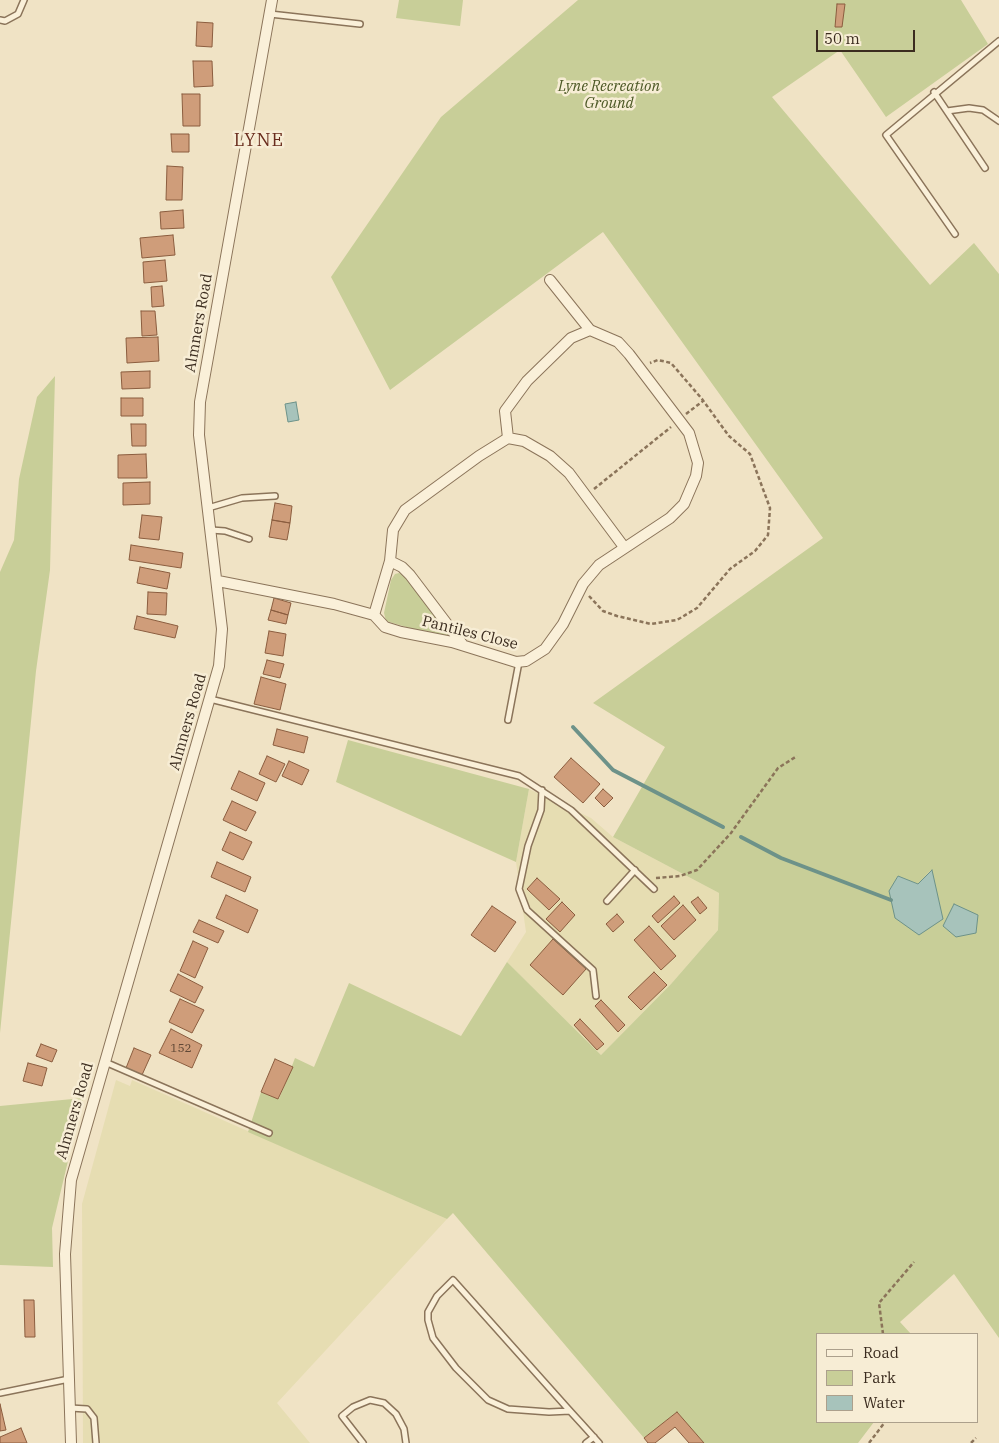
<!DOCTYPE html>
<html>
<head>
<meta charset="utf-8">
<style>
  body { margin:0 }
  #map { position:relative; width:999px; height:1443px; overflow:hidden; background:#f0e3c5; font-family:"IBM Plex Serif",serif }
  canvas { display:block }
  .legend { position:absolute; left:816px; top:1333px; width:162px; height:90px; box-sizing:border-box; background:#f7edd5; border:1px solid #aca08c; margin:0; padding:6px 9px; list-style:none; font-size:15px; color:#3b2c1f }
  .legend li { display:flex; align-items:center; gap:10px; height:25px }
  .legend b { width:25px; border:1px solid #aca08c }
  .scale { position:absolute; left:816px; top:30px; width:99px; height:22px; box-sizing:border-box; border:2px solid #3b2c1f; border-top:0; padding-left:6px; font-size:15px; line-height:18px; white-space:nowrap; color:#3b2c1f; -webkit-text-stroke:4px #f7edd5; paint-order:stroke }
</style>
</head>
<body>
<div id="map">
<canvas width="999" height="1443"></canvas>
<ul class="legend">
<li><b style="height:6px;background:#faf0d9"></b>Road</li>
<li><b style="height:14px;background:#c8ce98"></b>Park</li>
<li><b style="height:14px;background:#a7c3bb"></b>Water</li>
</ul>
<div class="scale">50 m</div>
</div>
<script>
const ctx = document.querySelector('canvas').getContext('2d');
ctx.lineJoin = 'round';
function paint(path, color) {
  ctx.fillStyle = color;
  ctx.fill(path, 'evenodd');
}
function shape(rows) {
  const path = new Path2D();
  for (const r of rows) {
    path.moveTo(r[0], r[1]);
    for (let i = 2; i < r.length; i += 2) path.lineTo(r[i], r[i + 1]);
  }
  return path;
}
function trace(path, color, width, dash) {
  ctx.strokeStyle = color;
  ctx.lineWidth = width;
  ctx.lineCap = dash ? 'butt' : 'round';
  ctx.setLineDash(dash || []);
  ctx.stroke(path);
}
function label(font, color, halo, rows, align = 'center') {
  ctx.font = font + ' "IBM Plex Serif",serif';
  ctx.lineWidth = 5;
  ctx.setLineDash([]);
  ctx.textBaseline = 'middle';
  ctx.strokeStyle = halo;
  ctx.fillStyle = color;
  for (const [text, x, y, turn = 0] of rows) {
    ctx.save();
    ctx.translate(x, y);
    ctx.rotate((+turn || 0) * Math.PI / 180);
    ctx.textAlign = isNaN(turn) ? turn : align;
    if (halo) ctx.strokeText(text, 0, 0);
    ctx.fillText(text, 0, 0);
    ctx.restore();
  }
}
paint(shape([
  [529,789,591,818,613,837,719,893,718,930,671,984,601,1055,507,962,526,932,516,862],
  [116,1080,130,1086,132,1080,447,1219,277,1403,310,1443,83,1443,82,1204]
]), '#e6ddb2');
paint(shape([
  [399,0,463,0,460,26,396,18],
  [578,0,961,0,988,44,886,117,840,50,772,97,930,285,974,243,999,274,999,1338,954,1274,900,1322,911,1334,818,1334,818,1422,874,1422,858,1443,703,1443,677,1412,644,1438,453,1213,447,1219,248,1132,261,1092,279,1099,295,1058,314,1067,349,983,461,1036,507,962,601,1055,671,984,718,930,719,893,613,837,665,747,593,703,823,538,603,232,390,390,331,277,441,117],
  [931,870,895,918,897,876,918,884],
  [55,376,50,570,36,671,0,1033,0,572,14,540,19,479,37,397],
  [399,573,403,575,451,635,440,637,386,621,384,613,391,580,395,574],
  [348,740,529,789,516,862,336,782],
  [83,1098,52,1228,53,1267,0,1265,0,1106]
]), '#c8ce98');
const water = shape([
  [296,402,299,420,288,422,285,404,296,402],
  [932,870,943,919,919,935,895,918,889,891,898,876,918,884,932,870],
  [954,904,978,915,976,933,956,937,943,926,954,904]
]);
paint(water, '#a7c3bb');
trace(water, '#6d9289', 1);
trace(shape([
  [573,727,613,770,723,827],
  [741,837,781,858,891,900]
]), '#6d9289', 4);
const building = shape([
  [837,4,845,4,842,27,835,27,837,4],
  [197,22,213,23,212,47,196,46,197,22],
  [193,61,212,61,213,86,194,87,193,61],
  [182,94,200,94,200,126,183,126,182,94],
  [171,134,189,134,189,152,172,152,171,134],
  [167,166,183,167,182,200,166,200,167,166],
  [183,210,184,228,161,229,160,212,183,210],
  [173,235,175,255,142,258,140,238,173,235],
  [165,260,167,281,144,283,143,262,165,260],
  [162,286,164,306,152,307,151,287,162,286],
  [141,311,155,311,157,335,142,336,141,311],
  [158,337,159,361,127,363,126,338,158,337],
  [150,371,150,388,122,389,121,372,150,371],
  [121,398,143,398,143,416,121,416,121,398],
  [131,424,146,424,146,446,132,446,131,424],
  [146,454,147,478,118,478,118,455,146,454],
  [150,482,150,504,123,505,123,483,150,482],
  [275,503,292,506,290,523,272,520,275,503],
  [142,515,162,517,159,540,139,538,142,515],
  [272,520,290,523,287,540,269,537,272,520],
  [131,545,183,553,181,568,129,560,131,545],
  [140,567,170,573,167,589,137,583,140,567],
  [148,592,167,593,166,615,147,614,148,592],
  [274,598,291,603,288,615,271,610,274,598],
  [271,610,288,615,286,624,268,620,271,610],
  [137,616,178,626,175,638,134,629,137,616],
  [269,631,286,634,283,656,265,653,269,631],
  [267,660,284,664,280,678,263,674,267,660],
  [261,677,286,684,280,710,254,704,261,677],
  [277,729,308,737,304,753,273,745,277,729],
  [267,756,285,764,276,782,259,774,267,756],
  [571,758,600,784,583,803,554,777,571,758],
  [289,761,309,770,302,785,282,776,289,761],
  [239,771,265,783,257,801,231,789,239,771],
  [603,789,613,798,604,807,595,798,603,789],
  [232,801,256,812,246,831,223,820,232,801],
  [230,832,252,842,243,860,222,850,230,832],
  [217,862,251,877,245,892,211,877,217,862],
  [537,878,560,899,549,910,527,889,537,878],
  [226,895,258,910,248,933,216,918,226,895],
  [674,896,680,903,658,923,652,916,674,896],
  [698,897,707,908,700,914,691,902,698,897],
  [562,902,575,915,560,932,546,919,562,902],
  [683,905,696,920,674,940,661,926,683,905],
  [492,906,516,922,495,952,471,935,492,906],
  [617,914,624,922,613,932,606,924,617,914],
  [199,920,224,931,218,943,193,932,199,920],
  [649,926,676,956,661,970,634,940,649,926],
  [553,939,586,969,563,995,530,965,553,939],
  [193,941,208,948,195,978,180,971,193,941],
  [654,972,667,985,641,1010,628,997,654,972],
  [178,974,203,987,195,1003,170,991,178,974],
  [180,999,204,1010,192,1033,169,1022,180,999],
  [601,1000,625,1025,618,1032,595,1006,601,1000],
  [580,1019,604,1044,597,1050,574,1025,580,1019],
  [171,1029,202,1045,192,1068,159,1053,171,1029],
  [41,1044,57,1050,52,1062,36,1056,41,1044],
  [134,1048,151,1055,142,1075,126,1068,134,1048],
  [275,1059,293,1067,278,1099,261,1092,275,1059],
  [28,1063,47,1068,42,1086,23,1081,28,1063],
  [24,1300,34,1300,35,1337,25,1337,24,1300],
  [0,1404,6,1430,0,1431,0,1404],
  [677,1412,704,1443,689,1443,675,1427,655,1443,648,1443,644,1438,677,1412],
  [21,1428,27,1443,0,1443,0,1437,21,1428]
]);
paint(building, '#cf9d7a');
trace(building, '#8b5d3f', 1);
const service = shape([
  [270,14,360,24],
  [0,20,5,21,18,14,24,0],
  [934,92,985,168],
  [947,111,969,108,983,110,999,121],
  [955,234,886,135,999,41],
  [208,508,242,498,275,496],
  [211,530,225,531,249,539],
  [210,699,519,776,571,810,654,889],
  [508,720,519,662],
  [542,790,541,810,528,846,519,889,527,910,593,970,596,996],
  [607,901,635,870],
  [105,1062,269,1133],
  [0,1393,69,1379],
  [70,1408,87,1409,94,1418,96,1443],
  [570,1411,549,1412,508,1409,488,1400,456,1368,433,1338,428,1320,428,1312,437,1296,453,1280,570,1411,581,1423,599,1443],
  [363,1443,342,1416,353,1407,370,1400,384,1403,396,1414,404,1429,406,1443],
  [586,1443,594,1437]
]);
const minor = shape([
  [550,280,590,330],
  [390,561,402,567,410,575,463,645],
  [218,581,334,604,374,615,385,627,401,632,452,642,516,662,526,661,545,649,563,624,583,584,599,565,670,518,684,504,696,476,698,463,689,433,629,354,618,342,590,330,571,338,527,381,505,411,508,438],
  [374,615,390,561,393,530,405,510,479,456,508,438,524,441,550,456,569,473,624,547],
  [71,1443,65,1254,71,1180,219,666,222,629,199,435,200,402,272,0]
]);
trace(service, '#8b745a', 8);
trace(minor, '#8b745a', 12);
trace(shape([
  [686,414,703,401],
  [594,489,671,427],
  [589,596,603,611,617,616,651,624,677,620,697,608,730,569,755,551,768,535,770,508,750,454,729,436,702,399,671,363,658,360,650,363],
  [656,878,680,876,697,870,731,833,778,768,797,756],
  [883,1334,879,1303,914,1262],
  [869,1443,885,1422],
  [971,1443,976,1438]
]), '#8b745a', 2.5, [4, 2.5]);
trace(service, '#faf0d9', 5);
trace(minor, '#faf0d9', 10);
label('12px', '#604836', null, [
  ["152",181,1049]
]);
label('italic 15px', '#4c5825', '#f7edd5', [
  ["Lyne Recreation",609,87],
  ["Ground",609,104]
]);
label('15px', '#3b2c1f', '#f7edd5', [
  ["Almners Road",199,323,-80],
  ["Pantiles Close",470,633,14],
  ["Almners Road",188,722,-74],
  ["Almners Road",75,1111,-74]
]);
ctx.letterSpacing = '1px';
label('18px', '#692c1d', '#f7edd5', [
  ["LYNE",259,141]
]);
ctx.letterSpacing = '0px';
</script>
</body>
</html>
